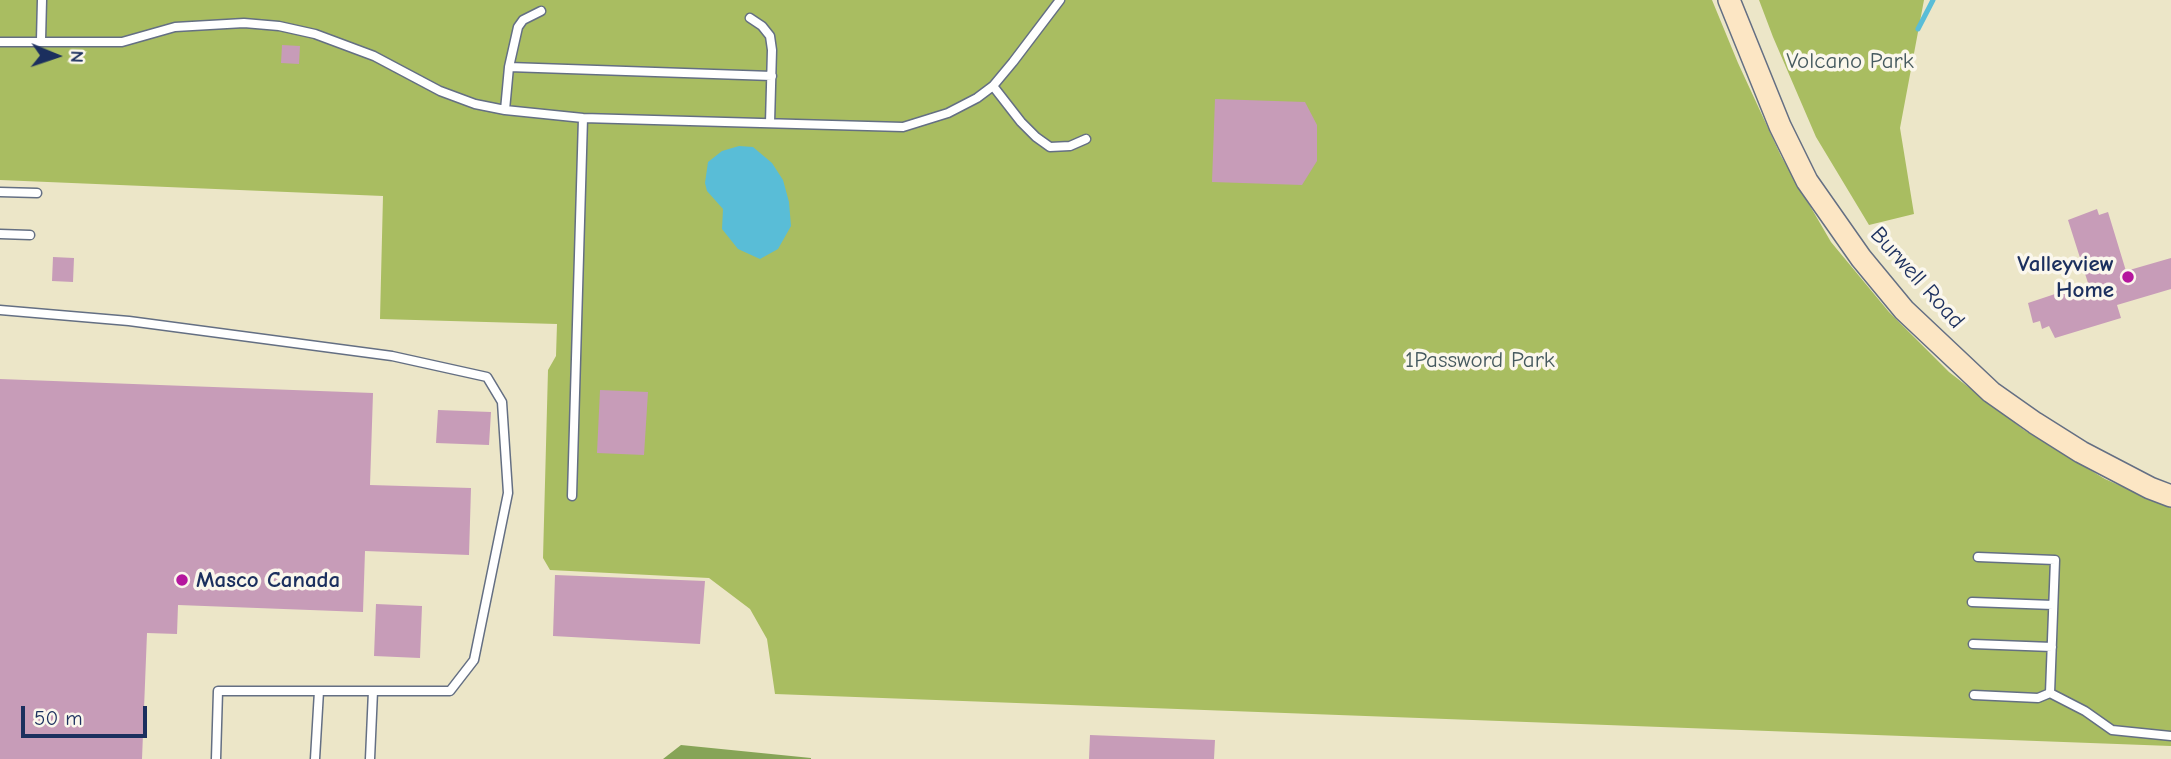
<!DOCTYPE html>
<html>
<head>
<meta charset="utf-8">
<style>
  body { margin:0 }
  #map { position:relative; width:2171px; height:759px; overflow:hidden; background:#ece6c8; font-family:"Comic Neue",sans-serif }
  canvas { display:block }
  .north { position:absolute; left:21px; top:21px; width:70px; height:70px; -webkit-text-stroke:5px #fbf7ec; paint-order:stroke; rotate:92deg; font-size:19px; font-weight:700; line-height:28px; text-align:center; color:#1b2f5e }
  .north::after { content:''; display:block; margin:auto; width:24px; height:32px; background:#1b2f5e; clip-path:polygon(50% 0,100% 100%,50% 72%,0 100%) }
  .scale { position:absolute; left:21px; top:706px; width:126px; height:32px; box-sizing:border-box; border:4px solid #1b2f5e; border-top:0; padding-left:9px; font-size:21px; line-height:24px; white-space:nowrap; color:#1b2f5e; -webkit-text-stroke:5px #fbf7ec; paint-order:stroke }
</style>
</head>
<body>
<div id="map">
<canvas width="2171" height="759"></canvas>
<div class="north">N</div>
<div class="scale">50 m</div>
</div>
<script>
const ctx = document.querySelector('canvas').getContext('2d');
ctx.lineJoin = 'round';
function paint(path, color) {
  ctx.fillStyle = color;
  ctx.fill(path, 'evenodd');
}
function shape(rows) {
  const path = new Path2D();
  for (const r of rows) {
    path.moveTo(r[0], r[1]);
    for (let i = 2; i < r.length; i += 2) path.lineTo(r[i], r[i + 1]);
  }
  return path;
}
function trace(path, color, width, dash) {
  ctx.strokeStyle = color;
  ctx.lineWidth = width;
  ctx.lineCap = dash ? 'butt' : 'round';
  ctx.setLineDash(dash || []);
  ctx.stroke(path);
}
function label(font, color, halo, rows, align = 'center') {
  ctx.font = font + ' "Comic Neue",sans-serif';
  ctx.lineWidth = 7;
  ctx.setLineDash([]);
  ctx.textBaseline = 'middle';
  ctx.strokeStyle = halo;
  ctx.fillStyle = color;
  for (const [text, x, y, turn = 0] of rows) {
    ctx.save();
    ctx.translate(x, y);
    ctx.rotate((+turn || 0) * Math.PI / 180);
    ctx.textAlign = isNaN(turn) ? turn : align;
    if (halo) ctx.strokeText(text, 0, 0);
    ctx.fillText(text, 0, 0);
    ctx.restore();
  }
}
paint(shape([
  [0,0,1712,0,1738,63,1781,156,1831,242,1889,312,1949,372,2024,430,2105,479,2171,508,2171,746,775,694,767,639,750,609,709,578,550,570,543,558,548,370,556,356,557,324,380,319,383,196,0,180],
  [1759,0,1924,0,1900,128,1914,214,1869,225,1816,137,1773,37]
]), '#a9bd61');
paint(shape([
  [681,745,811,758,811,759,663,759]
]), '#86a457');
paint(shape([
  [739,146,753,147,772,163,783,180,789,202,791,226,778,249,760,259,738,249,722,229,723,209,707,191,705,183,708,162,722,151]
]), '#59bdd7');
trace(shape([
  [1918,29,1933,0]
]), '#59bdd7', 5);
paint(shape([
  [282,45,300,46,299,64,281,63],
  [1215,99,1305,102,1317,125,1317,161,1302,185,1212,182],
  [2097,209,2099,215,2108,212,2126,271,2171,258,2171,289,2117,305,2121,318,2055,338,2049,326,2042,329,2040,321,2033,323,2028,303,2088,283,2068,220],
  [53,257,74,258,73,282,52,281],
  [0,379,373,393,370,485,471,488,469,555,365,551,363,612,178,605,177,634,147,633,142,759,0,759],
  [600,390,648,392,644,455,597,453],
  [438,410,491,412,489,445,436,443],
  [555,575,705,581,700,644,553,636],
  [376,604,422,606,420,658,374,656],
  [1090,735,1215,740,1214,759,1089,759]
]), '#c79cb8');
const service = shape([
  [750,18,762,26,770,36,772,50,770,123],
  [41,40,42,0],
  [0,42,122,42,175,27,244,23,279,26,315,34,374,56,440,91,475,104,505,110,583,118,903,127,948,113,977,98,993,86,1013,62,1060,0],
  [509,67,772,76],
  [993,86,1021,122,1036,137,1050,147,1070,146,1086,139],
  [505,110,509,67,518,27,523,20,541,11],
  [0,192,37,193],
  [0,234,30,235],
  [0,310,129,321,392,356,487,377,502,402,508,493,474,660,450,691,218,691,216,759],
  [572,496,583,118],
  [1978,557,2055,560,2050,693,2085,711,2112,730,2171,736],
  [1972,602,2053,605],
  [1973,644,2052,647],
  [1974,695,2038,698,2050,693],
  [315,759,319,691],
  [370,759,373,691]
]);
const secondary = shape([
  [1729,0,1780,126,1807,181,1861,258,1904,310,1991,392,2035,423,2081,452,2150,488,2171,496]
]);
trace(service, '#646f83', 11);
trace(secondary, '#646f83', 24);
trace(service, '#fff', 8);
trace(secondary, '#fce6c4', 21);
for (const [x, y, r, color] of [
  [2128,277,7,"#b5179e"],
  [182,580,7,"#b5179e"]
]) {
  const dot = new Path2D();
  dot.arc(x, y, r, 0, 2 * Math.PI);
  ctx.fillStyle = color;
  ctx.fill(dot);
  trace(dot, '#fbf7ec', 2.5);
}
label('23px', '#465a5f', '#fbf7ec', [
  ["Volcano Park",1850,61],
  ["1Password Park",1480,360]
]);
label('bold 23px', '#1b2f5e', '#fbf7ec', [
  ["Valleyview",2114,264],
  ["Home",2114,290],
  ["Masco Canada",196,580,"left"]
], 'right');
label('23px', '#1b2f5e', '#fbf7ec', [
  ["Burwell Road",1917,278,48]
]);
</script>
</body>
</html>
